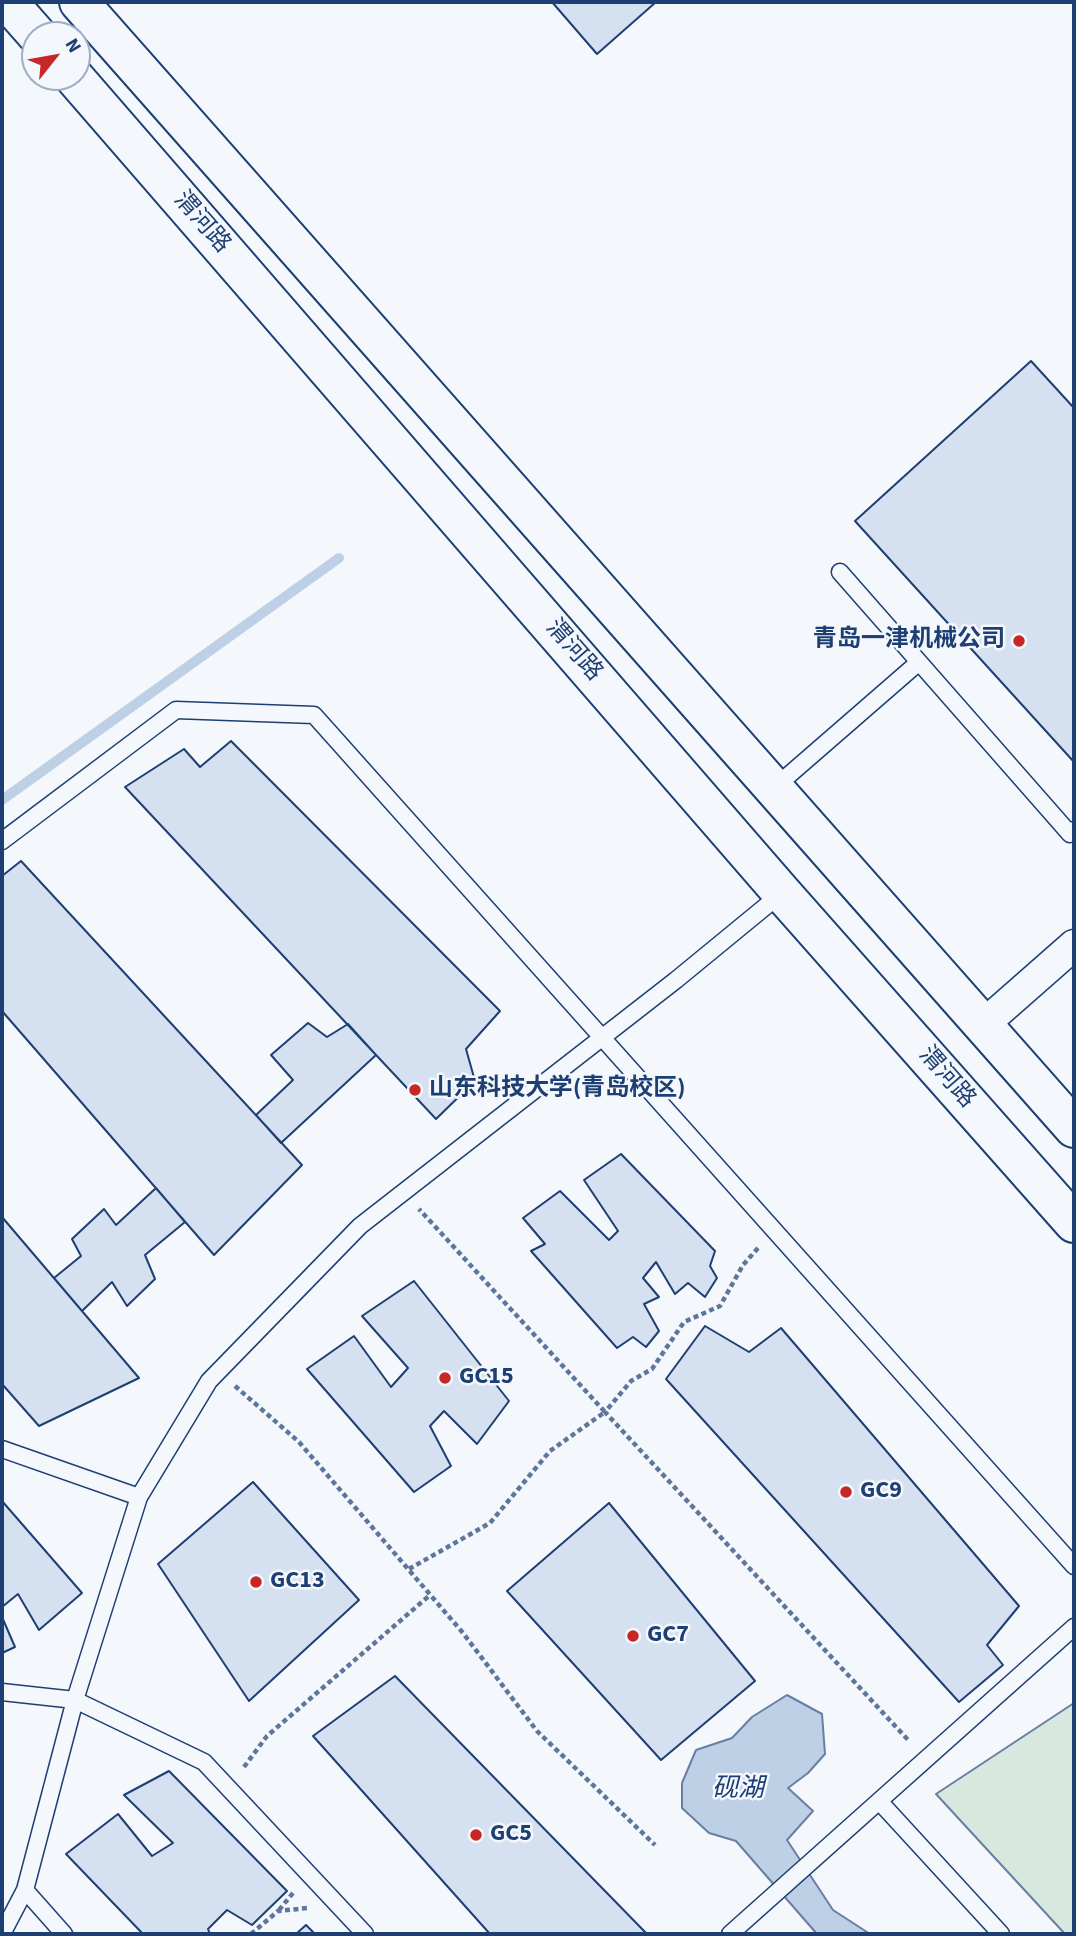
<!DOCTYPE html>
<html>
<head>
<meta charset="utf-8">
<style>
  body { margin:0 }
  #map { position:relative; width:1076px; height:1936px; overflow:hidden; background:#f4f7fb; font-family:"Source Sans 3",sans-serif }
  canvas { display:block }
  .frame { position:absolute; inset:0; border:4px solid #1d3f73; pointer-events:none }
  .north { position:absolute; left:21px; top:21px; width:70px; height:70px; box-sizing:border-box; background:#f4f7fb; border:2px solid #9eadc5; border-radius:50%; rotate:59deg; font-size:19px; font-weight:700; line-height:28px; text-align:center; color:#1d3f73 }
  .north::after { content:''; display:block; margin:auto; width:24px; height:32px; background:#c62828; clip-path:polygon(50% 0,100% 100%,50% 72%,0 100%) }
</style>
</head>
<body>
<div id="map">
<canvas width="1076" height="1936"></canvas>
<div class="frame"></div>
<div class="north">N</div>
</div>
<script>
const ctx = document.querySelector('canvas').getContext('2d');
ctx.lineJoin = 'round';
function paint(path, color) {
  ctx.fillStyle = color;
  ctx.fill(path, 'evenodd');
}
function shape(rows) {
  const path = new Path2D();
  for (const r of rows) {
    path.moveTo(r[0], r[1]);
    for (let i = 2; i < r.length; i += 2) path.lineTo(r[i], r[i + 1]);
  }
  return path;
}
function trace(path, color, width, dash) {
  ctx.strokeStyle = color;
  ctx.lineWidth = width;
  ctx.lineCap = dash ? 'butt' : 'round';
  ctx.setLineDash(dash || []);
  ctx.stroke(path);
}
function label(font, color, halo, rows, align = 'center') {
  ctx.font = font + ' "Source Sans 3","Noto Sans SC",sans-serif';
  ctx.lineWidth = 5;
  ctx.setLineDash([]);
  ctx.textBaseline = 'middle';
  ctx.strokeStyle = halo;
  ctx.fillStyle = color;
  for (const [text, x, y, turn = 0] of rows) {
    ctx.save();
    ctx.translate(x, y);
    ctx.rotate((+turn || 0) * Math.PI / 180);
    ctx.textAlign = isNaN(turn) ? turn : align;
    if (halo) ctx.strokeText(text, 0, 0);
    ctx.fillText(text, 0, 0);
    ctx.restore();
  }
}
const green = shape([
  [1074,1703,1074,1934,1065,1934,936,1794,1074,1703]
]);
paint(green, '#d7e8df');
trace(green, '#687fa3', 2);
const water = shape([
  [787,1695,822,1714,825,1754,808,1773,788,1788,813,1811,787,1840,833,1910,870,1934,817,1934,736,1841,709,1833,682,1808,682,1783,696,1750,732,1738,752,1717,787,1695]
]);
paint(water, '#bed0e5');
trace(water, '#687fa3', 2);
trace(shape([
  [2,800,339,558]
]), '#bed0e5', 10);
const building = shape([
  [552,2,656,2,597,54,552,2],
  [1031,361,1074,408,1074,762,855,521,1031,361],
  [231,741,500,1011,466,1049,475,1081,436,1119,125,787,184,749,200,767,231,741],
  [21,861,302,1165,214,1255,2,1011,2,876,21,861],
  [308,1023,327,1037,348,1024,376,1055,281,1143,256,1115,293,1080,271,1055,308,1023],
  [621,1154,715,1251,710,1266,717,1278,705,1297,688,1283,675,1294,656,1262,643,1278,659,1297,644,1304,659,1331,646,1347,633,1337,617,1348,531,1251,545,1244,523,1218,560,1191,609,1240,618,1231,584,1180,621,1154],
  [156,1188,185,1222,145,1255,155,1279,127,1306,112,1282,82,1311,54,1278,81,1256,72,1239,104,1209,116,1225,156,1188],
  [2,1217,139,1378,39,1426,2,1384,2,1217],
  [414,1281,509,1401,477,1444,444,1411,430,1426,451,1466,414,1492,307,1369,354,1336,391,1387,408,1368,362,1316,414,1281],
  [705,1326,749,1352,781,1328,1019,1606,987,1645,1003,1665,959,1702,666,1379,705,1326],
  [253,1482,359,1600,249,1701,158,1564,253,1482],
  [2,1501,82,1593,39,1630,18,1594,2,1607,2,1501],
  [609,1503,755,1681,661,1760,507,1591,609,1503],
  [2,1617,15,1647,2,1653,2,1617],
  [395,1676,647,1934,490,1934,313,1736,395,1676],
  [169,1771,287,1891,252,1925,227,1910,208,1929,210,1934,143,1934,66,1854,118,1814,152,1856,173,1843,124,1795,169,1771],
  [306,1925,315,1934,296,1934,306,1925]
]);
paint(building, '#d5e0f0');
trace(building, '#1d3f73', 2);
const lane = shape([
  [840,572,919,662],
  [774,788,919,662,1070,834,1074,830],
  [2,841,176,710,314,715,1074,1566],
  [2,1449,139,1497],
  [2,1692,75,1700,204,1762,365,1934],
  [879,1801,1001,1934],
  [25,1890,64,1934],
  [2,1934,25,1890,75,1700,139,1497,209,1381,360,1226,676,980,782,893],
  [730,1934,1074,1627]
]);
const street = shape([
  [983,1025,1074,945]
]);
const secondary = shape([
  [8,2,37,35],
  [79,2,1074,1128],
  [74,77,782,893,1074,1223]
]);
trace(lane, '#1d3f73', 19);
trace(street, '#1d3f73', 33);
trace(secondary, '#1d3f73', 42);
trace(shape([
  [758,1248,743,1265,720,1306,684,1322,652,1369,631,1381,605,1412,909,1741],
  [235,1386,299,1442,463,1633,537,1731,655,1845],
  [409,1569,490,1523,550,1451,605,1412,419,1209],
  [244,1767,267,1736,430,1595],
  [279,1910,293,1893],
  [251,1934,278,1911,308,1908]
]), '#5e769c', 4.5, [5, 3.5]);
trace(lane, '#f4f7fb', 16);
trace(street, '#f4f7fb', 30);
trace(secondary, '#f4f7fb', 38);
for (const [x, y, r, color] of [
  [1019,641,7,"#c62828"],
  [415,1090,7,"#c62828"],
  [445,1378,7,"#c62828"],
  [846,1492,7,"#c62828"],
  [256,1582,7,"#c62828"],
  [633,1636,7,"#c62828"],
  [476,1835,7,"#c62828"]
]) {
  const dot = new Path2D();
  dot.arc(x, y, r, 0, 2 * Math.PI);
  ctx.fillStyle = color;
  ctx.fill(dot);
  trace(dot, '#f4f7fb', 2.5);
}
label('24px', '#1d3f73', '#f4f7fb', [
  ["渭河路",201,223,49],
  ["渭河路",573,651,49],
  ["渭河路",946,1078,49]
]);
label('bold 24px', '#1d3f73', '#f4f7fb', [
  ["青岛一津机械公司",1005,641,"right"],
  ["山东科技大学(青岛校区)",429,1090],
  ["GC15",459,1378],
  ["GC9",860,1492],
  ["GC13",270,1582],
  ["GC7",647,1636],
  ["GC5",490,1835]
], 'left');
label('italic 26px', '#1d3f73', '#f4f7fb', [
  ["砚湖",738,1790]
]);
</script>
</body>
</html>
